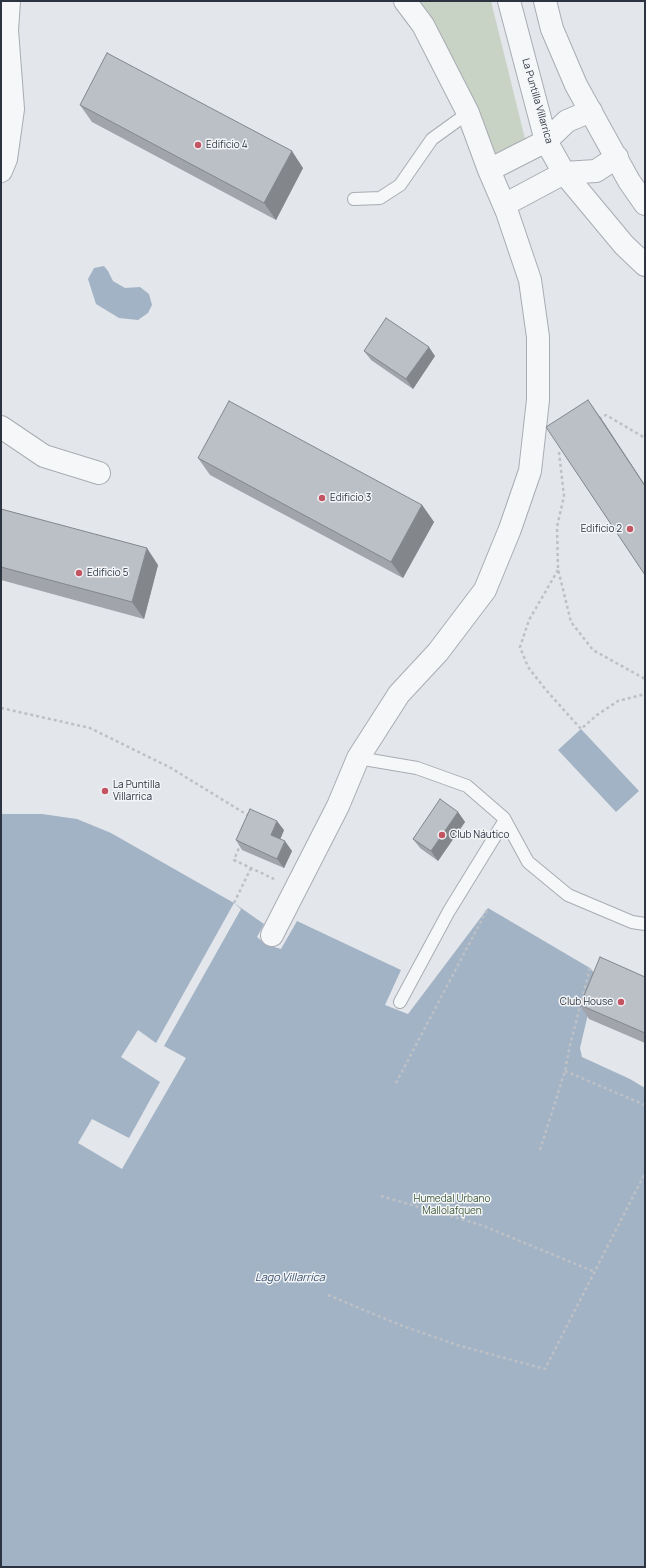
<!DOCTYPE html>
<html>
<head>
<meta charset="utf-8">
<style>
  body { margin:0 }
  #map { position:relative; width:646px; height:1568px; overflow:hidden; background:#e3e6ea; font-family:Manrope,sans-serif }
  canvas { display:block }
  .frame { position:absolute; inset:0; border:2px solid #2c3341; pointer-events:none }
</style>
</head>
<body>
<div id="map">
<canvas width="646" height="1568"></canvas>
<div class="frame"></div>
</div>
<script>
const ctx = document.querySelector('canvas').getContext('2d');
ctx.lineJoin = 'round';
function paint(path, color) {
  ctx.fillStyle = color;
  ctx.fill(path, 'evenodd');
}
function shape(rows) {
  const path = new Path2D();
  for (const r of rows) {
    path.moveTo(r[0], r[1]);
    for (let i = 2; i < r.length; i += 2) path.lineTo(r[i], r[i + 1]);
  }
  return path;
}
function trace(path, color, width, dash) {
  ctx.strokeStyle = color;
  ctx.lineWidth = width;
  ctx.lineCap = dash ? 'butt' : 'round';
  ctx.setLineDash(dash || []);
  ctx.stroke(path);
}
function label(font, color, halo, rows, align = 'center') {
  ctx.font = font + ' Manrope,sans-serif';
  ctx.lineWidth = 3;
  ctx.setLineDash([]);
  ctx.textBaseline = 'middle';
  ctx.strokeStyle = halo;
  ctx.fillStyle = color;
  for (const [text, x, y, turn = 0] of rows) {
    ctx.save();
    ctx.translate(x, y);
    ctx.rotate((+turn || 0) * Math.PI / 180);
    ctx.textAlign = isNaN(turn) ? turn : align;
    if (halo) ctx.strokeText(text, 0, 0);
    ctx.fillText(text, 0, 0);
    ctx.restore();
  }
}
paint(shape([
  [405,1,491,1,528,151,489,170]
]), '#c8d3c5');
paint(shape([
  [104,266,108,271,113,281,125,288,140,287,149,294,152,305,148,313,138,320,119,318,96,304,88,279,94,268],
  [581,729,639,791,616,812,558,750],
  [1,814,42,814,77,819,111,833,234,903,264,924,257,937,267,945,281,949,297,921,401,970,385,1005,408,1014,488,908,590,968,597,976,580,1048,582,1057,630,1079,645,1088,645,1567,1,1567]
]), '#a2b3c6');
paint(shape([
  [234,903,241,909,164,1046,186,1058,122,1169,78,1143,92,1119,129,1138,160,1082,121,1057,138,1030,156,1043]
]), '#e3e6ea');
const service = shape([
  [354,199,380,198,400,185,432,139,468,113],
  [358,758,417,768,467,786,504,818,528,862,568,895,632,922,645,924],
  [400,1002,449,911,505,820]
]);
const minor = shape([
  [509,1,546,141,564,173,624,245,645,265],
  [545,1,552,29,576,85,629,181,645,204],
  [489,170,546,141,567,121,591,111],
  [1,171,6,159,13,109,7,30,9,1],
  [504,205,564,173,596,171,617,157],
  [1,427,44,456,99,473],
  [272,935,338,806,358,758,399,694,438,652,485,590,510,529,530,471,538,400,538,337,530,280,507,212,489,170,468,113,423,25,405,1]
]);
trace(service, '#a8adb4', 14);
trace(minor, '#a8adb4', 24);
trace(shape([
  [599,419,606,415,645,438],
  [559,452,564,496,557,527,558,569,571,622,593,650,645,679],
  [558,570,529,620,520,647,528,667,546,690,581,729,597,715,618,701,645,694],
  [1,708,90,728,171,768,249,816],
  [241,843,234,860,274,879],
  [234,903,251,868],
  [565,1071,645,1105],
  [396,1083,488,908],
  [540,1150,565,1071,570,1045,590,968],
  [381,1196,481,1225,595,1272],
  [328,1295,400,1325,457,1345,545,1369,645,1173]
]), '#bdc0c5', 2.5, [3, 3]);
trace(service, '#f6f7f9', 12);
trace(minor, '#f6f7f9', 22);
paint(shape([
  [80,105,303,168,276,220,92,122],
  [364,351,435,356,413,389,371,360],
  [198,458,422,505,434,522,403,578,210,475],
  [1,509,158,565,144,619,1,580],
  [458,812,465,822,438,861,420,848,413,839],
  [284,830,280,839,292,851,284,868,242,850,236,840],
  [645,977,645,1043,589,1019,580,1005]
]), '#a1a4aa');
paint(shape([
  [292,151,303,168,276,220,264,203],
  [429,347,435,356,413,389,406,379],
  [588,400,605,424,645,485,645,486],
  [422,505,434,522,403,578,391,562],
  [147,548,158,565,144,619,132,602],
  [458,812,465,822,438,861,431,851],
  [277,821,284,830,278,845,271,835],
  [285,841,292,851,284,868,277,859]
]), '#83868b');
const building = shape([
  [107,53,292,151,264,203,80,105,107,53],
  [386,318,429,347,406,379,364,351,386,318],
  [588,400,645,486,645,575,546,427,588,400],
  [229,401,422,505,391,562,198,458,229,401],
  [1,509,147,548,132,602,1,567,1,509],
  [440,799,458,812,431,851,413,839,440,799],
  [250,809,277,821,271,835,285,841,277,859,236,840,250,809],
  [600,957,645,977,645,1033,580,1005,600,957]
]);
paint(building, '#bbbfc6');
trace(building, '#83868b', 1);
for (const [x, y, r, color] of [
  [198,145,4,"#c35563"],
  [322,498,4,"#c35563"],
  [630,529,4,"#c35563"],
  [79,573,4,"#c35563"],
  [105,791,4,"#c35563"],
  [442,835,4,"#c35563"],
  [621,1002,4,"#c35563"]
]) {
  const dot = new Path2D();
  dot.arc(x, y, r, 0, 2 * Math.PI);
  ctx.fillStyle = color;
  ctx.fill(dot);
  trace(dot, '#f3f5f7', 1.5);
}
label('10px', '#2c3341', '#f3f5f7', [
  ["La Puntilla Villarrica",537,101,74]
]);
label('10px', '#2c3341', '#f3f5f7', [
  ["Edificio 4",206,145],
  ["Edificio 3",330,498],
  ["Edificio 2",622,529,"right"],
  ["Edificio 5",87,573],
  ["La Puntilla",113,785],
  ["Villarrica",113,797],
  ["Club Náutico",450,835],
  ["Club House",613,1002,"right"]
], 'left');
label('10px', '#405b3b', '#f3f5f7', [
  ["Humedal Urbano",452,1199],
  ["Mallolafquen",452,1211]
]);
label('italic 11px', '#3a5171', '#f3f5f7', [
  ["Lago Villarrica",290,1278]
]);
</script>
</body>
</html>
